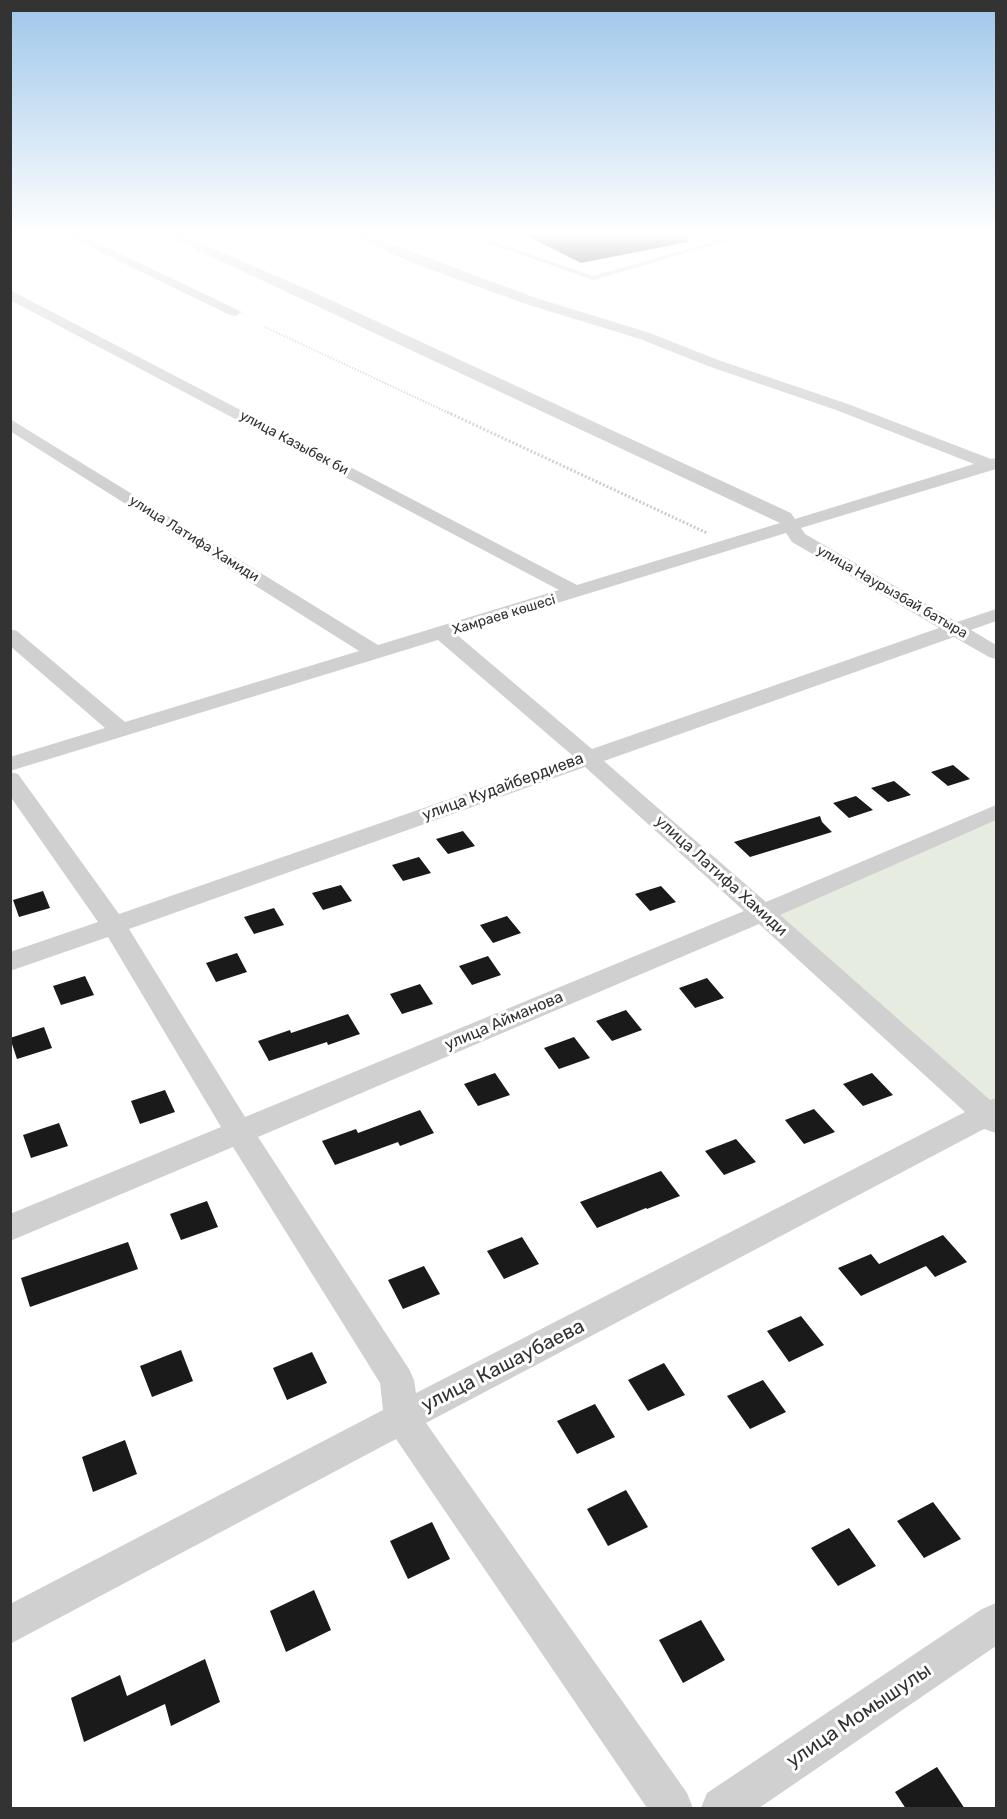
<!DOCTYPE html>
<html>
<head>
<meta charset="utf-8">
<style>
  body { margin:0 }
  #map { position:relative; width:1007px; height:1819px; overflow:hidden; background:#fff; font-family:Rubik,sans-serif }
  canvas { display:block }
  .frame { position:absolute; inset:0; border:12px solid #333; pointer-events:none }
</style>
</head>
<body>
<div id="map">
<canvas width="1007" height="1819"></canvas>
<div class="frame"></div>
</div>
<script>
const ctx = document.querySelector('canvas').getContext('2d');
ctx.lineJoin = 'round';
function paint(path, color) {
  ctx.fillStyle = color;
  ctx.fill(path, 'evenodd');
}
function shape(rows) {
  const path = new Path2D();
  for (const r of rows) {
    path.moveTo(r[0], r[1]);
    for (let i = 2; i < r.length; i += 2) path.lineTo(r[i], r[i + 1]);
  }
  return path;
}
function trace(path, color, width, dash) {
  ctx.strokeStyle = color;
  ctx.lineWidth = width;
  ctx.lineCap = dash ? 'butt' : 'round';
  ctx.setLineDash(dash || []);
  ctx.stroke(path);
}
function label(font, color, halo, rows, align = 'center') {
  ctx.font = font + ' Rubik,sans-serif';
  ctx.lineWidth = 6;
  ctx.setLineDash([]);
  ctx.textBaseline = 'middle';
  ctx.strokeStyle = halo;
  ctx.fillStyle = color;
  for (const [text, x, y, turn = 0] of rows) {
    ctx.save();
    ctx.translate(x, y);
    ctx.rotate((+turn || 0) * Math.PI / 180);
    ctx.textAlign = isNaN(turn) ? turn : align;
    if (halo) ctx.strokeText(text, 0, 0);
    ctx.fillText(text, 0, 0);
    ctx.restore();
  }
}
paint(shape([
  [996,812,996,1109,987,1114,763,913]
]), '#e6ecdf');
paint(shape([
  [521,233,687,233,688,242,581,263],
  [953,765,970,779,948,786,931,772],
  [894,781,911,795,888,802,871,788],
  [856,796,873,810,849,818,833,803],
  [820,816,822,822,832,832,750,857,734,842],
  [463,831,475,846,448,854,436,839],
  [419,857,431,873,403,881,392,865],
  [341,885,352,901,323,910,312,893],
  [661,886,676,902,650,911,635,894],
  [43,891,50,908,19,917,13,900],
  [274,908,284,925,254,934,244,917],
  [507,916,521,933,493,943,480,925],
  [237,953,247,972,216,982,206,963],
  [488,956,501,975,472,985,459,966],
  [85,976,94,995,61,1005,53,986],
  [707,978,724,998,695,1008,679,988],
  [420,984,433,1004,402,1014,390,994],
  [626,1010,642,1030,612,1041,596,1021],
  [348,1014,360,1034,328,1045,327,1042,269,1061,258,1041,290,1030,291,1033],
  [44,1027,52,1048,17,1059,10,1038],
  [574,1037,590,1058,559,1069,544,1048],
  [495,1073,510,1095,478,1106,464,1084],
  [872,1073,893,1095,863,1106,843,1084],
  [165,1090,175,1112,140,1124,131,1101],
  [814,1109,835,1132,804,1144,785,1120],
  [420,1110,434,1133,400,1146,398,1142,335,1165,322,1141,356,1129,358,1133],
  [59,1123,68,1146,31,1158,23,1135],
  [736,1139,756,1162,724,1175,705,1151],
  [661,1171,680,1196,647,1209,646,1208,597,1228,580,1202],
  [207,1201,218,1227,181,1240,170,1214],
  [943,1235,967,1262,935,1277,926,1266,861,1296,838,1268,871,1254,879,1264],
  [522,1237,539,1264,504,1279,487,1251],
  [128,1242,138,1269,30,1307,21,1278],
  [424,1266,440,1294,403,1309,388,1280],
  [801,1316,824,1345,789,1362,767,1331],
  [181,1350,193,1381,152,1397,140,1366],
  [312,1352,327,1383,287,1400,273,1368],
  [664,1363,685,1395,648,1411,628,1380],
  [763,1380,786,1412,750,1429,727,1396],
  [595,1404,615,1437,577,1454,557,1421],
  [125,1440,137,1474,93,1492,82,1457],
  [626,1490,648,1527,608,1546,587,1509],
  [933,1502,961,1539,924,1558,897,1521],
  [432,1522,450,1559,408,1579,390,1541],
  [849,1528,876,1566,838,1586,811,1548],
  [314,1590,331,1630,286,1652,270,1611],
  [701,1620,725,1660,683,1683,659,1640],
  [205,1659,220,1702,171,1726,165,1704,84,1742,71,1698,120,1675,127,1696],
  [937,1767,965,1809,906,1809,895,1792]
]), '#1a1a1a');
trace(shape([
  [265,327,451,414]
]), '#cdcdcd', 2, [1.5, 1.5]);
trace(shape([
  [447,412,707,533]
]), '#cdcdcd', 3, [2, 2]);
paint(shape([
  [460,233,468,233,593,276,745,233,754,233,593,280,460,233]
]), '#d0d0d0');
paint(shape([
  [61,233,77,233,242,312,235,316,230,315,61,233],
  [161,233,177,233,311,291,791,513,795,519,974,464,836,410,708,366,640,339,526,304,418,265,345,233,361,233,536,298,650,333,718,360,848,404,991,459,996,458,996,469,801,528,805,534,957,622,996,609,996,621,971,630,996,645,996,659,989,657,954,637,604,761,766,902,996,805,996,820,780,915,990,1100,996,1098,996,1133,984,1129,426,1423,687,1793,693,1808,647,1808,396,1439,10,1644,10,1604,383,1410,380,1383,233,1147,10,1241,10,1214,221,1127,108,937,10,971,10,952,98,922,10,796,10,772,18,774,119,914,573,756,438,640,10,771,10,757,105,728,10,646,10,629,17,631,125,722,359,651,10,431,10,419,378,645,559,590,10,300,10,290,577,585,780,523,161,233],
  [786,533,792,542,939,628,592,749,456,634,786,533],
  [585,767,744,911,245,1117,129,929,585,767],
  [759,924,965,1112,416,1393,414,1380,409,1369,258,1137,759,924],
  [996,1603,996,1646,759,1808,701,1808,707,1793,982,1609,996,1603]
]), '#d0d0d0');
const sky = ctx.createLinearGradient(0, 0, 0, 487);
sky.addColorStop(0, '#9ec6ea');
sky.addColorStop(0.48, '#fff');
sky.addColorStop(1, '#ffffff00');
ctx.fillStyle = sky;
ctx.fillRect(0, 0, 1007, 487);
label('14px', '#333', '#fff', [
  ["улица Казыбек би",294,443,28],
  ["улица Латифа Хамиди",194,539,32],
  ["улица Наурызбай батыра",892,592,30],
  ["Хамраев көшесі",504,615,-17]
]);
label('16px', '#333', '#fff', [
  ["улица Кудайбердиева",503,787,-20],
  ["улица Латифа Хамиди",721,876,42],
  ["улица Айманова",504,1021,-23]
]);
label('20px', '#333', '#fff', [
  ["улица Кашаубаева",503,1366,-27],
  ["улица Момышулы",859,1716,-34]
]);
</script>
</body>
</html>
